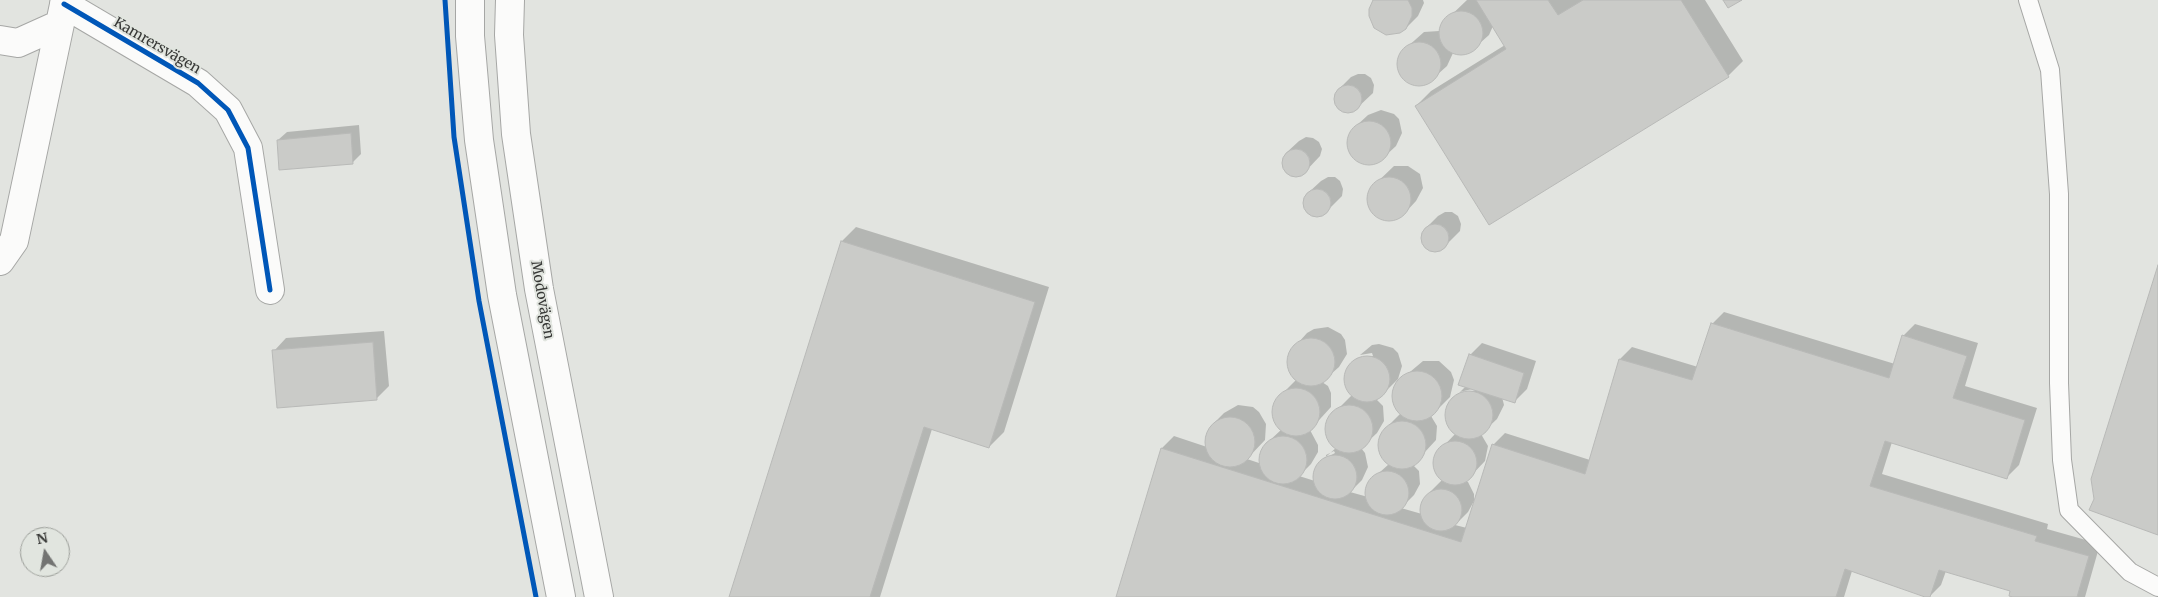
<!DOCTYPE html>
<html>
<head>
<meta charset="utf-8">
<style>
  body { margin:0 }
  #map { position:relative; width:2158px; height:597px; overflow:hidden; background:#e2e4e0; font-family:Merriweather,serif }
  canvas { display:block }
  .north { position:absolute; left:20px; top:527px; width:50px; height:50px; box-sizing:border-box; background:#e1e5df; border:1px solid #9da09b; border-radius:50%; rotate:348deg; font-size:14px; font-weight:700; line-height:20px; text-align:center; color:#373836 }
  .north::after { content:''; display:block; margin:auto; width:18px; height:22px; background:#737472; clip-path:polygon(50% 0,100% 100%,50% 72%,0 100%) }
</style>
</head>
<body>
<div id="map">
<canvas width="2158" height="597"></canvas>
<div class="north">N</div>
</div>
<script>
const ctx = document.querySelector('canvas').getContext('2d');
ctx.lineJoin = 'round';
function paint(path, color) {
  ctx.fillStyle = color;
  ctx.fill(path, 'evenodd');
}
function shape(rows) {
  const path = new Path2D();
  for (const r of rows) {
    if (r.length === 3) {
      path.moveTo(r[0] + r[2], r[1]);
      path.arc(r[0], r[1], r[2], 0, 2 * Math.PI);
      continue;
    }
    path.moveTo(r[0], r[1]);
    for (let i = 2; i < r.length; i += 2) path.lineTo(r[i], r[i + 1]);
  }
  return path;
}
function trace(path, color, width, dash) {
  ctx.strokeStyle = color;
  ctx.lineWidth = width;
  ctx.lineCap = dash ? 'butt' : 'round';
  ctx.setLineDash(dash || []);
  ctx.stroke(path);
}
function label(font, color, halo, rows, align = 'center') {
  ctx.font = font + ' Merriweather,serif';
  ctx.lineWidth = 4;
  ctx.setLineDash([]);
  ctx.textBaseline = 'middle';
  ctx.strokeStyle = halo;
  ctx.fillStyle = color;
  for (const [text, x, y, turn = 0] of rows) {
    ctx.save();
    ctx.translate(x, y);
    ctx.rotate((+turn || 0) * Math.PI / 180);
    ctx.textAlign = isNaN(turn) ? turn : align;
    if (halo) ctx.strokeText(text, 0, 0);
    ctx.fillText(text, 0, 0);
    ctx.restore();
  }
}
paint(shape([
  [1376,0,1423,0,1424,3,1418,16,1405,29],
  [1467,0,1705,0,1743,61,1728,76,1416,106,1431,91,1505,45,1493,26,1489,35,1470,52,1457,53,1452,50,1453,53,1447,66,1428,83,1415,84,1404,78,1400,72,1399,59,1406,48,1424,32,1439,31,1441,33,1444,22],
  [1358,74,1365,74,1371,78,1374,85,1373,93,1355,110,1348,112,1340,110,1336,105,1335,98,1338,90,1351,77],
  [1381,110,1394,114,1399,119,1402,133,1396,146,1383,158,1371,164,1358,162,1349,152,1348,139,1355,127,1368,115],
  [359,125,361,154,353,162,278,140,287,132],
  [1306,137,1313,138,1319,142,1322,149,1320,156,1303,174,1295,176,1288,173,1284,168,1283,161,1286,153,1299,141],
  [1394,166,1408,166,1420,174,1423,188,1416,201,1404,214,1391,219,1385,219,1379,217,1370,207,1369,194,1371,188],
  [1328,177,1335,177,1340,181,1343,189,1342,196,1324,214,1317,216,1309,213,1305,208,1304,201,1308,193,1321,181],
  [1445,212,1452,212,1458,216,1461,224,1460,231,1442,249,1435,251,1427,248,1423,243,1422,236,1426,228,1438,216],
  [856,227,1049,287,1004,432,989,447,932,429,880,597,730,597,842,241],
  [1724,312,1895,364,1903,336,1915,324,1978,343,1965,386,2037,408,2019,465,2007,477,1892,442,1882,474,2048,524,2047,529,2100,544,2085,597,2018,597,2012,590,1946,571,1941,585,1929,597,1852,571,1844,597,1117,597,1162,448,1174,436,1207,447,1205,442,1211,426,1224,413,1238,405,1253,407,1259,412,1266,424,1265,440,1247,459,1262,464,1260,457,1267,443,1282,429,1275,422,1274,407,1277,399,1296,380,1292,376,1288,360,1290,352,1307,333,1314,329,1328,327,1341,334,1345,340,1347,354,1339,367,1322,382,1328,386,1331,393,1331,407,1310,430,1318,445,1318,452,1311,464,1299,476,1315,481,1314,475,1319,463,1337,447,1330,442,1326,427,1328,419,1352,395,1345,384,1347,368,1357,358,1373,356,1372,353,1360,355,1372,345,1379,344,1393,348,1398,353,1402,366,1398,379,1380,397,1375,398,1383,406,1384,421,1377,433,1361,448,1365,453,1368,467,1362,480,1350,492,1368,497,1367,488,1370,481,1389,464,1381,454,1379,446,1383,431,1401,413,1398,410,1393,396,1398,382,1423,361,1439,361,1451,372,1454,380,1450,397,1431,416,1437,426,1436,440,1413,465,1419,471,1420,484,1414,495,1401,508,1422,514,1421,505,1429,493,1443,479,1434,467,1436,454,1456,433,1450,427,1446,413,1447,407,1458,394,1477,390,1476,388,1460,392,1466,386,1470,355,1482,343,1536,361,1527,389,1515,401,1502,397,1504,405,1497,419,1481,434,1488,446,1485,461,1468,479,1464,480,1468,482,1474,494,1474,501,1468,512,1455,525,1467,528,1493,445,1505,433,1590,460,1620,359,1632,347,1698,367,1712,324],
  [1334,451,1335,453,1326,458,1326,455],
  [384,331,389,386,377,398,274,351,286,338]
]), '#0003');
const building = shape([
  [1373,0,1408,0,1412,8,1412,16,1406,29,1400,33,1386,35,1374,28,1369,16,1369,9,1373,0],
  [1476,0,1548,0,1558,15,1583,0,1681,0,1729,77,1489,225,1415,106,1506,49,1476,0],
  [1723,0,1742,0,1728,8,1723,0],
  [1461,33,22],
  [1419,64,22],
  [1348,99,14],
  [1369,143,22],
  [351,133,353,164,279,170,277,140,351,133],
  [1296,163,14],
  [1389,199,22],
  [1317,203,14],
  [1435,238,14],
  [841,241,1035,302,989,448,924,427,870,597,729,597,841,241],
  [2158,265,2158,535,2089,510,2094,499,2091,479,2158,265],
  [1711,323,1889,378,1902,335,1967,356,1953,398,2025,420,2007,479,1885,441,1870,486,2037,536,2035,541,2089,556,2077,597,2013,597,2009,596,2010,591,1939,570,1930,597,1925,597,1845,569,1836,597,1116,597,1161,448,1461,542,1492,444,1585,474,1619,359,1692,380,1711,323],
  [1311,362,24],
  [373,342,377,400,277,408,272,350,373,342],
  [1469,354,1524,373,1515,403,1458,385,1469,354],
  [1367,379,23],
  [1417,396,25],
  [1296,412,24],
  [1469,415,24],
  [1349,429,24],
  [1230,442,25],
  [1402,445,24],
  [1283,460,24],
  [1455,463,22],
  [1335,477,22],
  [1387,493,22],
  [1441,510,21]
]);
paint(building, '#cacbc8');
trace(building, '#b8b9b7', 1);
const service = shape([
  [2028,0,2050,70,2059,194,2059,383,2062,460,2069,510,2130,572,2158,587]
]);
const minor = shape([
  [64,4,198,83,228,110,248,148,270,290],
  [0,40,18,43,58,25],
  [0,261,14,241,65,0]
]);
const secondary = shape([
  [470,0,470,36,479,140,502,295,561,597],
  [510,0,509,35,516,134,539,289,599,597]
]);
trace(service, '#a6a7a5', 20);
trace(minor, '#a6a7a5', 30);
trace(secondary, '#a6a7a5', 30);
trace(service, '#fbfbfa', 18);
trace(minor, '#fbfbfa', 28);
trace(secondary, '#fbfbfa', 28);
trace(shape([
  [445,0,454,137,479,301,536,597],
  [64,4,198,83,228,110,248,148,270,290]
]), '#0057b8', 5);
label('14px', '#373836', '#e1e5df', [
  ["Kamrersvägen",157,46,30],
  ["Modovägen",542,300,80]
]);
</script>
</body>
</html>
